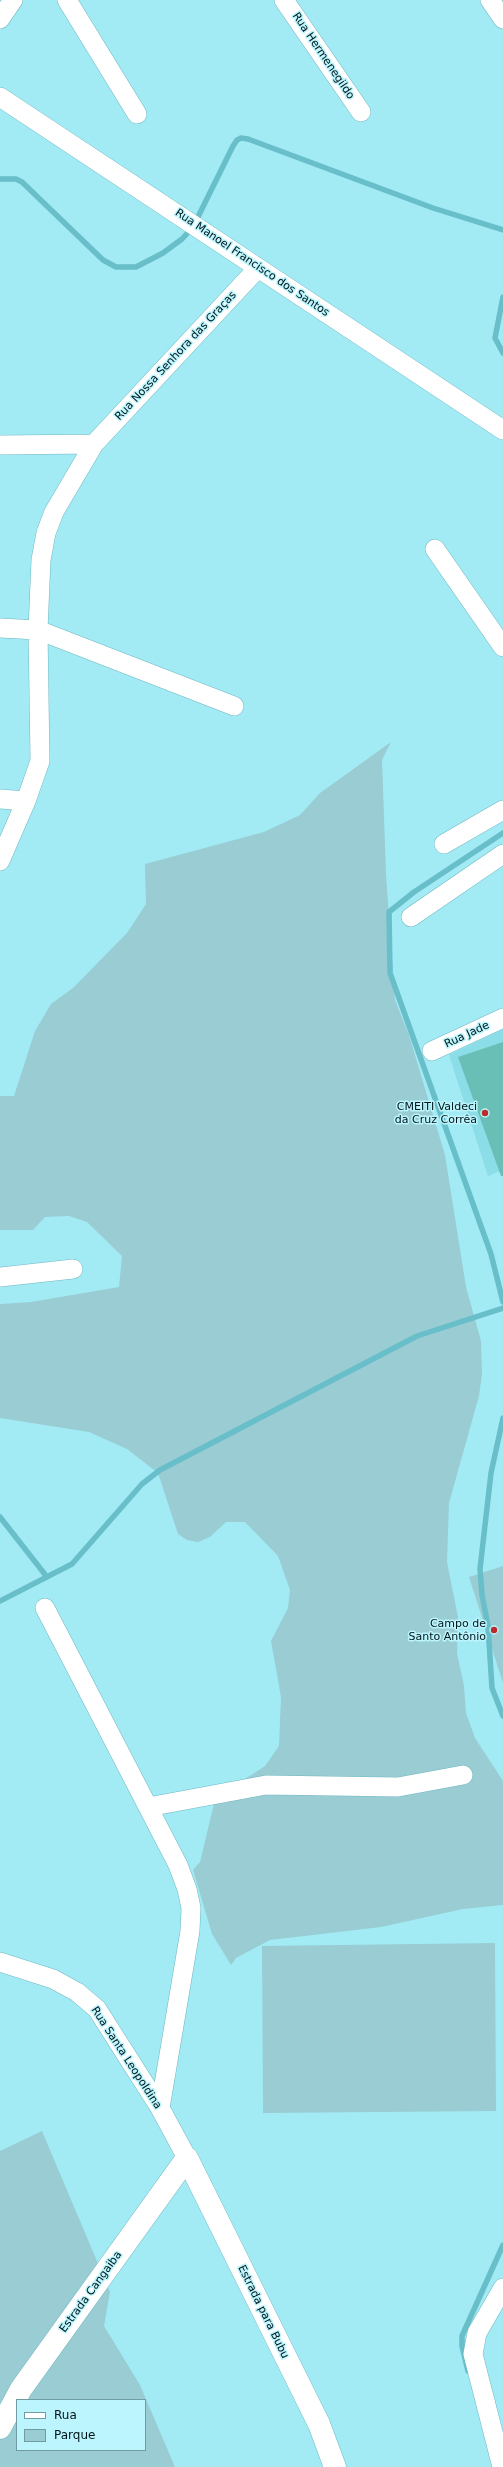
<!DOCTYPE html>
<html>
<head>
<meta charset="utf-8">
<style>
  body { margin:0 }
  #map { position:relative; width:503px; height:2467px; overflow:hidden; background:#a2ebf5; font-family:"DejaVu Sans",sans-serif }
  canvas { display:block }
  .legend { position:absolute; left:16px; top:2399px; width:130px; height:52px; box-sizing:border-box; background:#bcf5fd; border:1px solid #719ca2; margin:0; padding:5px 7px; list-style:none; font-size:12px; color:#00161a }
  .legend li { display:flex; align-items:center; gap:8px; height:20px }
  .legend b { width:20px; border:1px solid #719ca2 }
</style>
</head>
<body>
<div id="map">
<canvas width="503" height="2467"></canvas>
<ul class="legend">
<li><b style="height:5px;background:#fff"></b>Rua</li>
<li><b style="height:11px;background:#99ccd3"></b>Parque</li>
</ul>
</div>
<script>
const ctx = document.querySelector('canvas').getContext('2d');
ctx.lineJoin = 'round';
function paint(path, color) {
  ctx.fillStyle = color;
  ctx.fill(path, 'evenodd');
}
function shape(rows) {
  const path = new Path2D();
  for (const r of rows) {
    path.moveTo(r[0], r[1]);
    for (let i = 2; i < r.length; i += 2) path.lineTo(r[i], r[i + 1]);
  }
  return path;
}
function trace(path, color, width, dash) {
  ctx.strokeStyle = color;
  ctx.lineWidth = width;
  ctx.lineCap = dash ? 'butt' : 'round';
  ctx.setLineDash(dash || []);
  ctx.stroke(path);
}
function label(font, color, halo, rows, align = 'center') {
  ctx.font = font + ' "DejaVu Sans",sans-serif';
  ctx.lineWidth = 3;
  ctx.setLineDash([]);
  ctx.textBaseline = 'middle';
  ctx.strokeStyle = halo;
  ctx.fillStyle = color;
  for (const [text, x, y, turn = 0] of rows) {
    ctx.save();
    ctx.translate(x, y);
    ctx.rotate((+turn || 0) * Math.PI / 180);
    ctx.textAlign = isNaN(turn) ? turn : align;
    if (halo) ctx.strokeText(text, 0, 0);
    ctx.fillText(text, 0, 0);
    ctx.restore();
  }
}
paint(shape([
  [503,1029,503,1170,488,1176,449,1055]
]), '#8bdde7');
paint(shape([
  [391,742,382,760,386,874,395,1000,409,1035,445,1155,466,1287,481,1341,482,1374,479,1396,449,1503,447,1562,458,1617,457,1653,464,1686,466,1713,475,1738,503,1781,503,1905,463,1909,381,1927,270,1940,236,1958,231,1965,212,1934,193,1870,200,1862,214,1804,228,1790,265,1766,279,1746,281,1697,271,1641,288,1608,290,1590,278,1556,245,1522,226,1522,210,1537,198,1542,187,1540,178,1534,158,1473,127,1449,89,1432,0,1418,0,1304,31,1302,119,1287,122,1256,87,1222,69,1216,45,1217,33,1230,0,1230,0,1096,14,1096,35,1031,51,1004,73,988,127,933,146,904,145,864,264,832,300,815,320,793],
  [503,1566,503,1683,469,1577],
  [495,1943,496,2111,263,2113,262,1946],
  [42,2131,110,2292,104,2326,140,2385,175,2467,0,2467,0,2151],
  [17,2400,145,2400,145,2450,17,2450]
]), '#99ccd3');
trace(shape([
  [0,179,16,179,22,182,103,260,116,267,136,267,163,253,182,239,193,227,233,146,237,140,241,138,248,139,433,208,503,230],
  [503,297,495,338,503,353],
  [503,833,414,892,389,912,390,973,491,1254,503,1302],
  [503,1418,491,1473,480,1569,482,1595,488,1626,492,1688,503,1716],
  [0,1517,47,1577],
  [0,1601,72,1564,142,1484,160,1470,417,1336,503,1308],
  [468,2371,462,2346,462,2336,503,2245]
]), '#68bec9', 5.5);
paint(shape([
  [503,1042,503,1176,501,1176,458,1057]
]), '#69bfb6');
const street = shape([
  [67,0,137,114],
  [284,0,361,112],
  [490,0,503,19],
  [0,19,13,0],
  [0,97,503,430],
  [0,445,94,444],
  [435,549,503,647],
  [0,628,38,630,234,706],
  [0,799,26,801],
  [444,844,503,810],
  [0,861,26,801,40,761,38,630,41,560,46,533,54,512,94,444,258,268],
  [411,917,503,854],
  [432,1051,503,1018],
  [0,1277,73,1269],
  [45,1608,178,1865,187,1889,191,1908,190,1931,160,2108],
  [148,1807,266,1785,398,1787,463,1775],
  [0,1962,53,1979,77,1992,97,2009,160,2108,187,2158],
  [502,2467,473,2354,477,2333,503,2288]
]);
const secondary = shape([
  [0,2428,21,2389,187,2158,319,2424,335,2467]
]);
trace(street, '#6fb7c1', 20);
trace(secondary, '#6fb7c1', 23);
trace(street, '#fff', 19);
trace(secondary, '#fff', 22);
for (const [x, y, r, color] of [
  [485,1113,4,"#bc2d2a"],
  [494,1630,4,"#bc2d2a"]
]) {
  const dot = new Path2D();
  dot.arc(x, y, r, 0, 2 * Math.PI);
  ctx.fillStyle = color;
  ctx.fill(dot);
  trace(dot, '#bcf5fd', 1.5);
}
label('11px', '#00161a', '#bcf5fd', [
  ["Rua Hermenegildo",323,56,56],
  ["Rua Manoel Francisco dos Santos",252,263,34],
  ["Rua Nossa Senhora das Graças",176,356,-47],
  ["Rua Jade",467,1035,-25],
  ["Rua Santa Leopoldina",126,2058,57],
  ["Estrada Cangaiba",91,2292,-54],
  ["Estrada para Bubu",263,2312,64]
]);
label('11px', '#00161a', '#bcf5fd', [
  ["CMEITI Valdeci",477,1107],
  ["da Cruz Corrêa",477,1120],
  ["Campo de",486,1624],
  ["Santo Antônio",486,1637]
], 'right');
</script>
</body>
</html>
